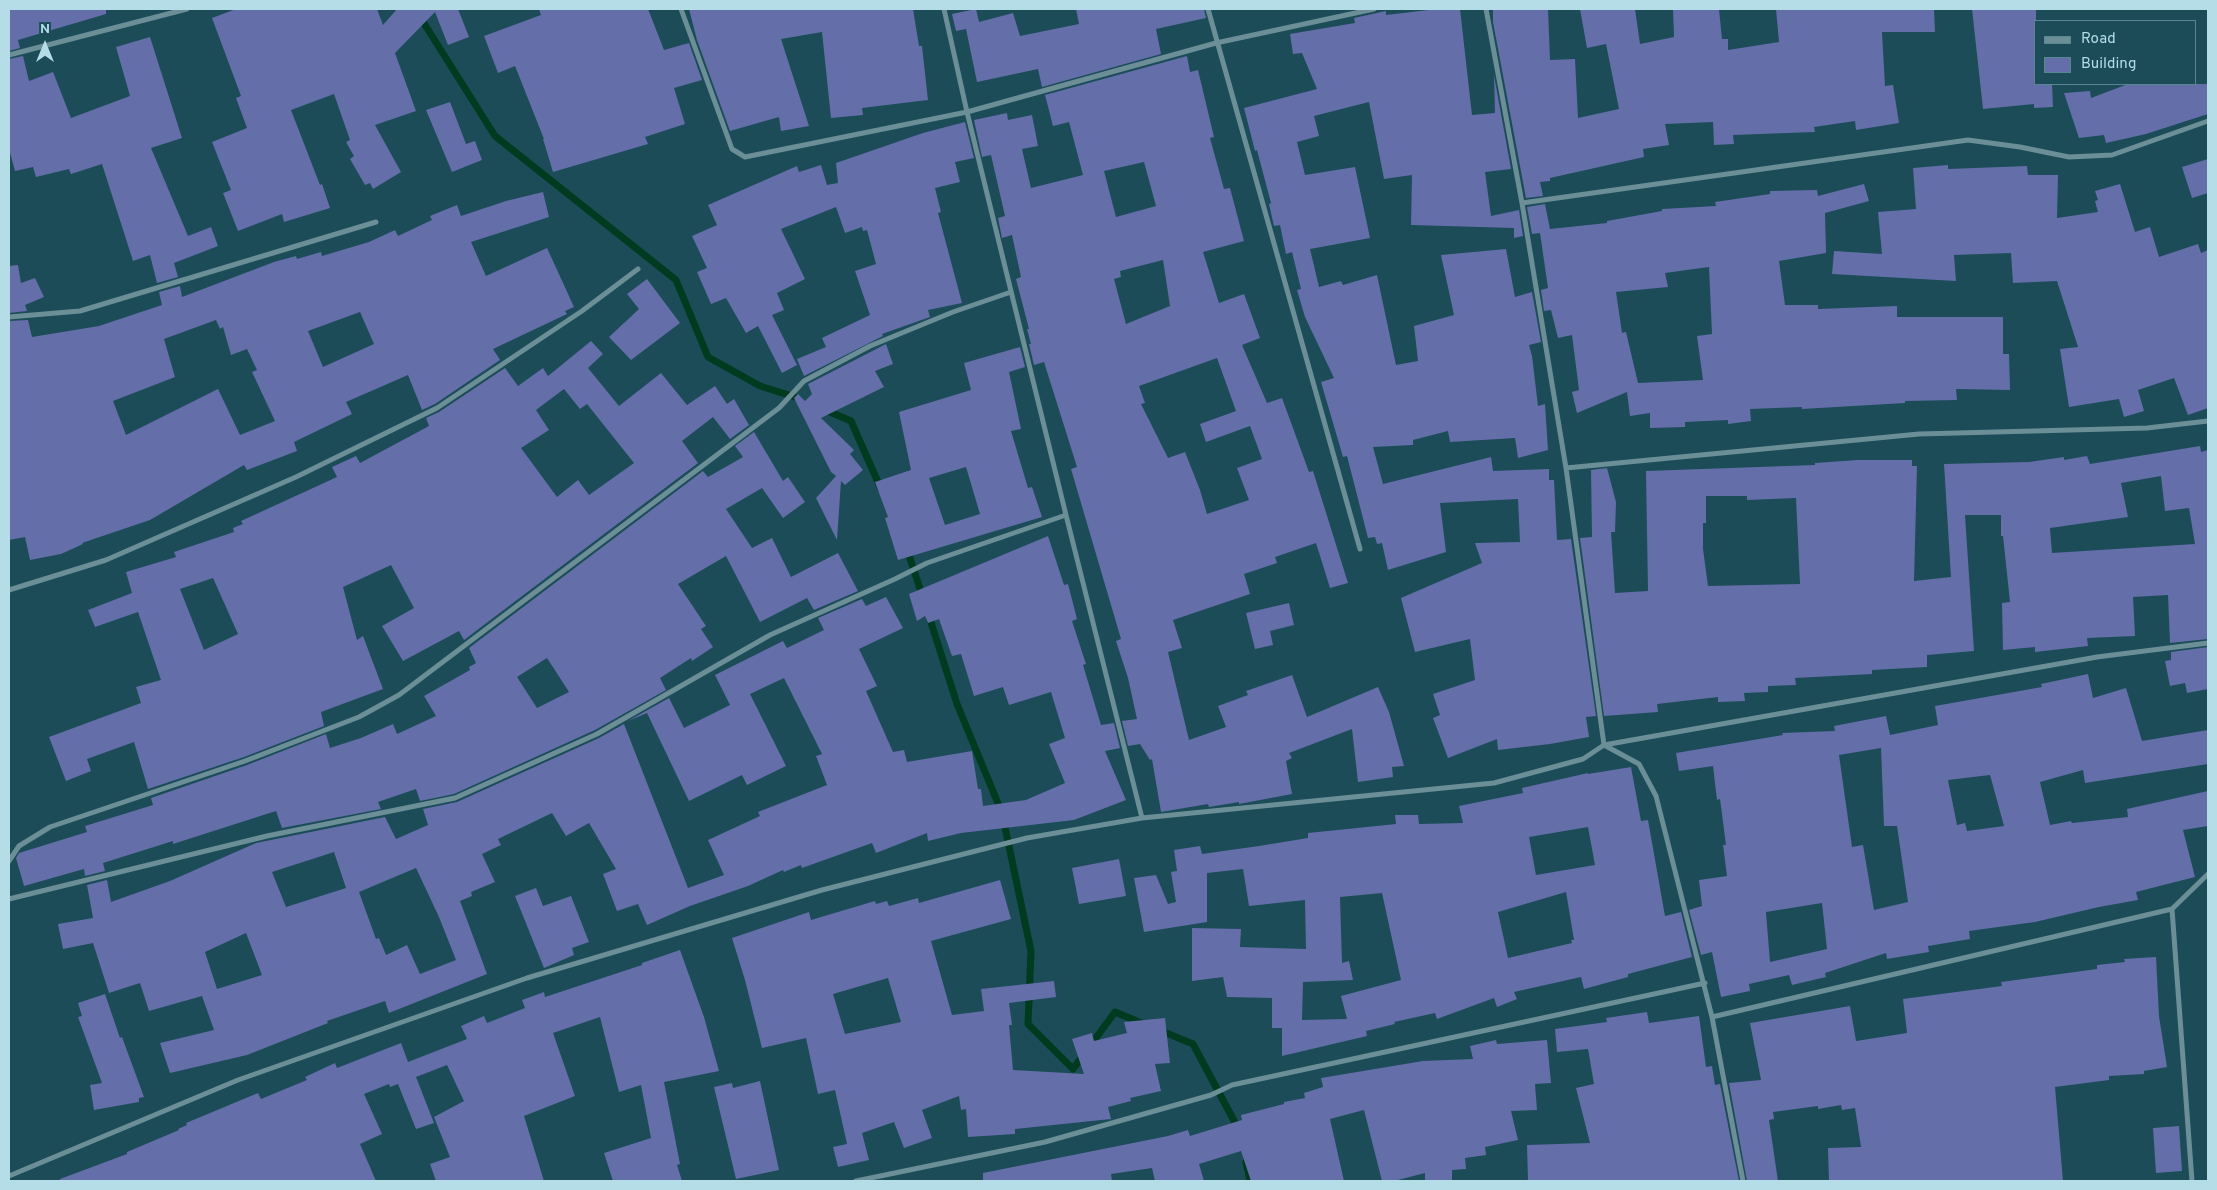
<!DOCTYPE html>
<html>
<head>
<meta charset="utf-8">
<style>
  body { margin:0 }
  #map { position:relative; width:2217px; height:1190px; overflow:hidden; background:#1b4c58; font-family:Overpass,sans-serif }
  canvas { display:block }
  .frame { position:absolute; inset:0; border:10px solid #b4dde8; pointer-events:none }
  .legend { position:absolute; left:2034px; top:20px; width:162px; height:65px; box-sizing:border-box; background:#1b4c58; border:1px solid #588692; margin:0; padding:6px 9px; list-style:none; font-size:15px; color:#b4dde8 }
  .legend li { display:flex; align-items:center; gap:10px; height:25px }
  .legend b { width:25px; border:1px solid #588692 }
  .north { position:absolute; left:20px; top:20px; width:50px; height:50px; -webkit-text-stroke:4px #1b4c58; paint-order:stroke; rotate:0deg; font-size:14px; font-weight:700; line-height:20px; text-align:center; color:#b4dde8 }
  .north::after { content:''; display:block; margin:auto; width:18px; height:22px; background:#b4dde8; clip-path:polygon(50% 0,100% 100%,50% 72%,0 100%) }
</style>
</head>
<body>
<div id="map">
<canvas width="2217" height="1190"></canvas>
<div class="frame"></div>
<ul class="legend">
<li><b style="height:6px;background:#6b8e97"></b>Road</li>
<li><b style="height:14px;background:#646ea9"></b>Building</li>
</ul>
<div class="north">N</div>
</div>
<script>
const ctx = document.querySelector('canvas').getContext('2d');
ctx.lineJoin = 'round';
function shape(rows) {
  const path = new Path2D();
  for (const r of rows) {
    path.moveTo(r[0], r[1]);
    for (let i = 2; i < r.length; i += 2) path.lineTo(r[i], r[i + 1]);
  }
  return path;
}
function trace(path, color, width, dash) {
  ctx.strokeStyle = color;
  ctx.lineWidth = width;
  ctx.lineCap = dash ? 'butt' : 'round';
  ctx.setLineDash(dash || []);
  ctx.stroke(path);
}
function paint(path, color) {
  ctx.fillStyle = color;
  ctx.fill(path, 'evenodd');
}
trace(shape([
  [415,9,495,136,676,280,708,357,760,386,795,397],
  [823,409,851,421,881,489],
  [907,549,923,598],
  [928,613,957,704,1002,813,1031,951,1028,1024,1073,1069,1115,1012,1144,1024],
  [1159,1030,1193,1044,1239,1130],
  [1246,1162,1250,1181]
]), '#003a1f', 7);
paint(shape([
  [9,9,106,9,106,14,18,40,20,48,9,51],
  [236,9,377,9,383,25,397,9,458,9,469,37,448,45,435,12,395,53,416,111,375,125,401,172,373,189,370,183,365,185,350,159,354,156,346,142,350,140,334,94,291,110,320,185,322,184,330,208,284,222,282,214,238,231,223,193,231,190,212,142,247,128,236,98,241,96,212,18],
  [539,9,648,9,664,50,689,43,702,80,674,88,685,124,645,137,648,144,553,172,543,139,544,139,515,66,498,73,484,36,541,15],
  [689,9,913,9,919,46,922,46,928,100,862,108,863,115,831,118,822,32,781,39,809,126,781,131,779,117,730,131,697,40],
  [976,9,979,22,1013,13,1020,36,1079,24,1076,9,1204,9,1206,18,1156,29,1161,54,1042,87,1038,69,977,82,966,29,956,31,952,14],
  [1437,9,1460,9,1472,115,1495,113,1494,75,1511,169,1485,172,1491,216,1519,210,1523,236,1514,238,1514,228,1411,225,1412,175,1384,179,1369,102,1314,116,1319,136,1297,142,1305,175,1355,167,1370,238,1310,249,1319,287,1341,281,1343,285,1377,275,1396,365,1418,361,1414,326,1454,315,1441,255,1506,249,1515,297,1532,292,1541,342,1529,345,1532,356,1538,406,1545,404,1548,450,1518,458,1515,438,1450,442,1448,431,1413,440,1413,445,1373,447,1383,484,1491,457,1493,471,1549,469,1549,480,1554,480,1557,540,1571,539,1596,716,1586,717,1589,737,1550,744,1498,750,1497,739,1448,758,1433,718,1440,715,1433,694,1475,680,1470,639,1415,652,1401,598,1482,563,1475,543,1520,542,1518,499,1440,503,1446,552,1388,570,1382,543,1377,544,1375,537,1368,538,1347,456,1343,457,1321,382,1334,378,1305,317,1297,290,1301,289,1292,252,1286,254,1280,225,1274,226,1269,204,1271,203,1257,150,1255,151,1244,108,1317,89,1302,53,1293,54,1290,34,1355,23,1354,18,1386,11,1386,15],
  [1493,9,1548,9,1550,60,1575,59,1578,118,1619,109,1606,44,1587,48,1580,9,1635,9,1640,44,1674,37,1673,9,1719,9,1722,39,1728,39,1728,50,1779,42,1776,9,1934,9,1935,32,1882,32,1885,86,1893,85,1899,123,1856,130,1855,121,1814,127,1815,132,1733,135,1734,144,1714,145,1713,122,1665,124,1669,145,1643,149,1644,157,1550,178,1550,181,1540,182,1543,196,1526,198,1493,22],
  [1972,9,2036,9,2036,84,2052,84,2053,107,2034,108,2034,104,1983,109],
  [150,37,182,138,151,148,188,236,211,227,218,246,174,263,178,277,157,283,150,255,133,261,102,164,71,174,69,169,36,177,33,167,15,171,9,149,9,59,23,56,29,81,53,72,71,118,130,96,116,47],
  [1187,56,1190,72,1198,70,1214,137,1210,138,1224,189,1230,188,1244,241,1203,252,1219,303,1244,294,1260,338,1242,345,1267,403,1282,398,1309,472,1313,471,1348,583,1330,588,1316,543,1275,557,1277,563,1244,574,1250,594,1173,620,1182,648,1168,652,1189,740,1226,727,1218,706,1248,695,1246,691,1292,675,1307,717,1378,687,1389,712,1404,766,1392,767,1393,777,1358,782,1352,729,1289,753,1292,758,1286,761,1292,794,1239,804,1239,802,1209,807,1208,804,1161,812,1152,759,1150,760,1140,744,1128,746,1122,721,1137,719,1128,678,1116,641,1121,639,1071,469,1077,467,1044,362,1034,365,1029,344,1031,344,1027,329,1029,329,1016,279,1021,277,1012,235,1002,238,998,218,1005,216,991,155,982,157,974,120,1007,113,1008,120,1032,115,1038,146,1022,149,1031,188,1083,175,1069,122,1053,126,1045,95],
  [1144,162,1156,206,1116,217,1104,171],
  [1163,260,1170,306,1126,324,1114,279,1121,277,1120,271],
  [1217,358,1236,411,1200,424,1206,442,1250,426,1262,459,1237,468,1249,500,1207,514,1200,490,1185,452,1168,458,1141,404,1145,403,1139,386],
  [2128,84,2208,84,2208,114,2146,134,2106,143,2104,135,2079,138,2064,93,2090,91,2091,98],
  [450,102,466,144,475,141,482,160,452,172,426,110],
  [965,122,974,158,955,162,960,182,935,188,941,212,938,213,962,303,928,310,930,317,882,334,883,336,804,376,797,359,826,347,822,338,870,315,855,271,876,264,867,230,863,231,862,227,845,233,836,207,781,229,805,279,777,293,784,310,772,315,797,365,782,373,758,326,746,333,726,298,711,304,697,272,707,268,692,236,717,225,708,205,797,166,799,172,821,165,827,185,838,183,836,163,923,133],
  [2208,159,2208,193,2192,198,2182,167],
  [1948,165,1948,169,2027,166,2028,175,2058,175,2057,218,2098,212,2095,201,2098,200,2095,191,2120,184,2135,232,2150,227,2159,257,2198,244,2201,253,2208,250,2208,408,2188,415,2174,378,2138,390,2144,411,2124,417,2119,399,2069,407,2060,349,2078,347,2057,281,2013,283,2011,253,1954,255,1956,281,1832,274,1834,251,1882,254,1878,212,1916,209,1913,168],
  [1864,184,1869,201,1825,213,1826,253,1779,261,1785,305,1818,305,1818,309,1897,306,1897,317,2003,317,2003,354,2009,354,2010,390,1956,389,1957,400,1905,401,1905,403,1802,409,1802,407,1750,409,1751,421,1728,424,1728,420,1685,422,1685,427,1650,428,1650,413,1630,416,1627,392,1577,413,1572,392,1579,390,1572,335,1558,338,1551,310,1544,311,1541,290,1548,288,1540,233,1532,234,1527,207,1545,204,1550,229,1607,223,1607,221,1662,211,1662,209,1716,206,1715,202,1770,194,1770,191,1817,190,1818,196],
  [1709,267,1712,334,1697,336,1703,380,1638,383,1626,332,1622,333,1616,292,1668,287,1665,273],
  [543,192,549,217,471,242,486,276,547,248,574,307,565,311,567,314,493,349,500,360,435,404,422,410,408,375,346,402,352,414,294,442,297,451,247,470,244,465,150,520,82,543,83,544,61,554,30,560,25,537,9,540,9,321,28,320,32,337,99,326,162,305,159,292,180,286,182,297,274,262,296,256,297,259,321,252,322,256,369,242,395,230,398,236,432,220,430,216,457,205,461,216,506,201],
  [360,312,374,344,323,367,308,331],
  [216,320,220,329,223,327,231,355,247,349,257,370,252,372,275,421,240,435,218,389,126,435,113,401,175,377,164,339],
  [18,265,21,283,35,278,44,297,25,305,27,311,9,313,9,266],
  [647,279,680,323,631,360,609,337,639,309,627,294],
  [591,341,603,354,588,368,619,406,661,373,687,405,715,386,727,404,734,399,749,425,730,439,713,417,682,441,698,463,464,640,459,631,403,661,382,626,414,608,391,565,343,587,357,640,363,636,383,689,321,712,324,726,244,757,148,789,134,742,87,759,91,771,66,781,49,737,141,703,136,687,161,680,138,612,95,627,88,610,132,593,126,572,176,557,174,552,234,532,233,528,243,524,241,521,337,477,332,467,356,456,360,463,429,426,426,418,439,412,505,368,518,386,543,368,548,376],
  [564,389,580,409,587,404,634,463,589,495,578,480,557,497,521,448,549,430,536,410],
  [213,578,238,634,204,650,180,589],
  [886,344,893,364,875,371,884,387,821,418,854,450,850,454,863,470,845,485,841,481,837,540,816,498,836,476,831,472,794,398,798,394,805,401,812,394,808,384],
  [1020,347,1025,367,1009,372,1021,429,1011,431,1028,488,1032,487,1042,517,898,560,885,518,888,517,875,482,911,470,899,412,971,390,964,363],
  [966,467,980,514,945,525,929,478],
  [754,432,783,481,788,477,805,502,783,518,762,488,726,509,752,548,772,538,791,577,838,553,858,591,814,610,807,598,760,622,726,556,678,584,706,626,701,629,713,647,692,661,691,658,660,678,666,690,595,730,454,794,420,801,416,789,378,802,381,809,282,828,276,811,173,844,173,841,103,863,105,871,85,876,84,869,24,886,16,858,19,853,87,832,85,826,153,805,151,798,247,765,326,734,330,748,361,738,393,724,397,734,436,716,424,696,470,670,469,667,476,663,469,648,703,471,708,477,743,457,735,446],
  [547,658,569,692,537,708,517,677],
  [2200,446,2201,452,2208,450,2208,639,2170,643,2168,595,2133,597,2135,636,2087,638,2088,646,2035,652,2035,647,2003,650,2002,603,2010,602,2003,536,2001,536,2001,515,1965,515,1974,651,1927,655,1927,667,1872,670,1872,674,1795,678,1796,685,1768,686,1768,692,1744,693,1745,701,1718,702,1718,697,1657,704,1658,712,1604,716,1580,538,1592,537,1591,470,1607,468,1616,502,1615,532,1611,532,1615,593,1648,591,1646,471,1815,465,1815,463,1858,460,1912,460,1912,466,1917,466,1914,581,1951,577,1944,464,2029,462,2064,457,2064,460,2087,456,2090,464],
  [2161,476,2165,511,2189,508,2195,544,2052,553,2050,528,2128,517,2121,483],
  [1706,496,1747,496,1747,500,1796,498,1800,584,1708,586,1703,549,1703,523,1706,523],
  [1048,536,1064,585,1068,584,1077,619,1072,621,1086,664,1083,665,1101,725,1114,723,1120,748,1105,751,1126,800,1074,820,961,833,928,841,927,833,876,853,872,843,802,868,801,865,784,872,783,870,748,886,690,906,647,925,638,904,617,911,603,874,616,869,589,823,566,836,552,813,498,839,501,845,482,854,495,882,471,892,472,896,460,901,487,974,389,1013,385,1001,327,1021,328,1023,247,1055,170,1073,160,1043,214,1030,202,996,149,1011,140,983,109,993,93,943,63,949,58,924,93,918,87,885,107,880,111,902,170,881,256,843,385,817,396,839,428,825,423,809,457,802,599,738,624,724,688,888,724,875,708,840,760,816,758,812,827,785,816,756,822,754,784,678,750,694,786,766,747,785,742,775,689,801,647,713,628,721,669,698,684,728,730,705,715,675,783,641,787,648,824,630,818,618,862,599,866,606,886,597,903,628,859,649,877,686,866,691,893,752,904,750,907,762,972,751,978,789,981,789,983,806,1026,800,1065,783,1049,744,1065,738,1051,692,1009,705,1003,687,974,696,961,654,952,656,939,619,928,623,925,616,917,621,909,594],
  [334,852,346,888,286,907,272,872],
  [416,868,439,917,456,960,420,974,407,945,386,955,379,938,376,939,359,892],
  [246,933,262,975,217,989,205,952],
  [1289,603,1294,625,1270,631,1273,645,1255,649,1246,613],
  [2208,647,2208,689,2187,693,2185,683,2170,686,2165,661,2171,660,2171,652],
  [2088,674,2093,698,2126,688,2142,741,2208,730,2208,764,2085,783,2083,770,2040,782,2050,825,2071,821,2072,823,2128,817,2127,809,2208,791,2208,826,2183,830,2195,877,2136,892,2138,900,2099,907,2035,922,1969,931,1970,939,1928,946,1929,952,1887,959,1886,953,1825,973,1826,977,1792,985,1789,975,1749,984,1750,991,1721,997,1712,952,1701,955,1689,910,1702,906,1699,880,1727,876,1723,845,1726,845,1720,799,1717,800,1713,766,1679,771,1676,753,1783,735,1782,733,1835,731,1834,726,1886,716,1890,735,1938,725,1935,706,2042,687,2041,684],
  [1881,748,1884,826,1897,826,1908,902,1874,910,1863,845,1852,847,1839,755],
  [1990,775,2004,826,1967,831,1965,823,1957,825,1948,780],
  [1822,903,1827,949,1770,962,1766,912],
  [1631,767,1641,821,1648,820,1665,916,1681,912,1692,957,1628,974,1628,977,1584,989,1581,977,1514,992,1517,999,1497,1007,1494,998,1437,1019,1435,1013,1394,1022,1395,1024,1366,1031,1367,1036,1282,1056,1282,1028,1272,1028,1272,998,1227,997,1223,977,1192,981,1192,928,1241,929,1240,947,1306,949,1305,900,1249,906,1243,869,1207,873,1207,922,1144,932,1134,878,1156,875,1168,904,1176,902,1171,872,1177,871,1174,850,1200,846,1202,854,1259,846,1308,838,1308,833,1396,824,1395,815,1418,815,1419,824,1463,823,1459,806,1523,793,1522,788,1588,773,1588,774],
  [1588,827,1595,865,1536,875,1529,837],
  [1566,892,1574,940,1571,940,1572,943,1508,958,1498,912],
  [1382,893,1401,980,1341,996,1347,1019,1302,1020,1303,982,1353,980,1349,961,1342,963,1340,897],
  [1119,859,1126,896,1079,904,1072,868],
  [1000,880,1011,919,931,941,952,1015,984,1011,981,989,1054,981,1056,997,1009,1003,1012,1025,1009,1025,1013,1070,1084,1074,1072,1039,1092,1033,1094,1041,1127,1033,1124,1022,1165,1018,1170,1063,1155,1064,1161,1091,1130,1098,1131,1101,1108,1107,1111,1119,1015,1129,1015,1134,968,1137,966,1109,961,1110,959,1096,922,1110,932,1138,904,1148,894,1122,862,1133,869,1160,838,1167,833,1147,847,1144,835,1090,818,1094,806,1038,762,1048,745,980,732,938,809,912,811,920,875,901,876,904,887,901,889,906,918,898,919,903],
  [888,978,901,1022,845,1034,833,994],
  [536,888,543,906,571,896,589,942,572,948,574,955,544,968,515,896],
  [680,950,704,1017,719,1071,664,1082,680,1164,677,1165,682,1181,613,1181,604,1153,651,1138,641,1085,619,1092,600,1017,553,1033,575,1096,524,1116,544,1181,436,1181,430,1164,450,1157,434,1117,464,1101,447,1065,416,1077,434,1123,416,1129,398,1084,390,1087,389,1084,364,1094,382,1134,360,1144,376,1181,60,1181,60,1179,127,1154,127,1152,179,1130,178,1129,187,1125,186,1123,258,1093,261,1099,307,1080,305,1077,335,1063,337,1068,401,1043,408,1062,467,1039,461,1026,484,1016,487,1023,525,1008,522,1000,544,992,545,997,642,965,642,963],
  [2156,957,2159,1016,2167,1067,2144,1071,2144,1074,2109,1076,2109,1080,2055,1087,2063,1181,1829,1181,1828,1148,1861,1147,1855,1108,1842,1110,1841,1105,1818,1109,1818,1106,1773,1112,1774,1119,1769,1120,1778,1181,1747,1181,1729,1083,1761,1080,1750,1023,1850,1006,1856,1041,1907,1033,1903,999,2002,986,2001,982,2097,969,2097,965,2125,962,2124,959],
  [105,994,120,1038,122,1037,144,1097,139,1098,139,1102,94,1110,90,1085,102,1083,78,1017,82,1016,78,1003],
  [1647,1012,1649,1023,1699,1016,1706,1067,1712,1066,1715,1085,1720,1084,1739,1181,1528,1181,1527,1145,1590,1143,1576,1088,1594,1084,1588,1049,1557,1052,1555,1029,1607,1022,1606,1018],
  [1496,1040,1497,1044,1547,1040,1551,1083,1535,1084,1537,1110,1511,1111,1518,1140,1485,1147,1486,1155,1465,1158,1466,1169,1452,1170,1452,1181,1425,1181,1425,1173,1394,1181,1382,1181,1364,1110,1330,1119,1344,1181,1251,1181,1241,1151,1199,1164,1204,1181,1155,1181,1152,1168,1111,1174,1112,1181,983,1181,983,1173,1168,1136,1188,1130,1190,1136,1242,1120,1241,1115,1284,1104,1284,1102,1305,1098,1304,1093,1323,1087,1321,1078,1423,1061,1473,1059,1470,1046],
  [760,1081,779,1170,736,1179,714,1087,732,1083,733,1088],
  [2179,1126,2182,1171,2156,1173,2153,1128]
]), '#646ea9');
trace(shape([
  [681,9,732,149,745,157,967,112,1216,43,1374,9],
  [944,9,967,112,1066,515,1142,818],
  [1208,9,1360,549],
  [1486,9,1522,203,1566,468,1604,745],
  [9,55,187,9],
  [1522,203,1968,140,2020,147,2069,157,2112,155,2208,121],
  [9,317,80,311,376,222],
  [1566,468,1919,434,2147,428,2208,421],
  [9,590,106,560,296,477,437,408,582,311,638,269],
  [1604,745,1639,764,1656,796,1712,1017,1743,1181],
  [9,861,19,846,50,827,245,761,359,717,399,695,779,408,804,381,870,346,953,312,1011,292],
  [9,899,267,836,455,798,597,734,770,635,895,579,927,563,1066,515],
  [1712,1017,2172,909],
  [9,1176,238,1080,527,978,822,890,1027,838,1142,818,1494,783,1583,759,1604,745,2097,657,2208,643],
  [856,1181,1045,1142,1211,1095,1232,1085,1705,983],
  [2192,1181,2172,909,2208,874]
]), '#6b8e97', 5);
</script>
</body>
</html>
